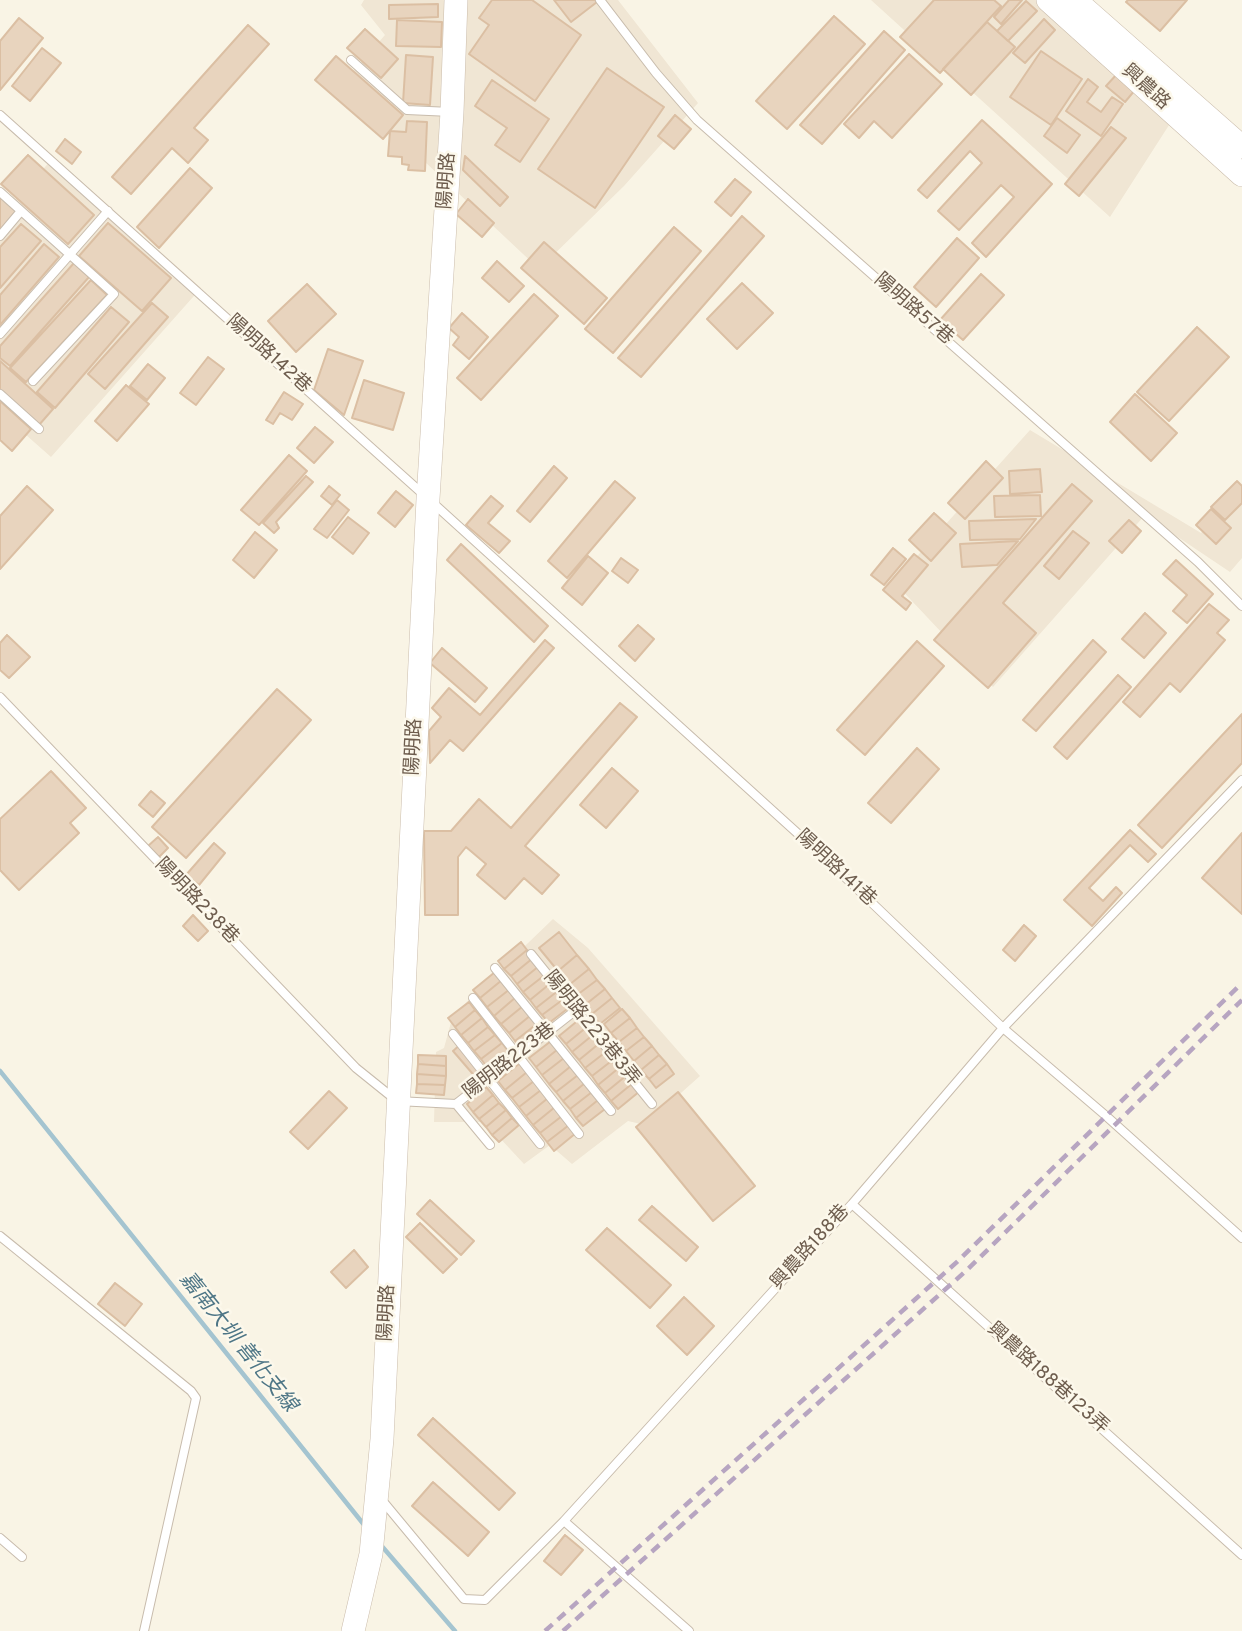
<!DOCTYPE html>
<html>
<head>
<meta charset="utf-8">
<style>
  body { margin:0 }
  canvas { display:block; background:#f9f4e5 }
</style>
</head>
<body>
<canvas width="1242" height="1631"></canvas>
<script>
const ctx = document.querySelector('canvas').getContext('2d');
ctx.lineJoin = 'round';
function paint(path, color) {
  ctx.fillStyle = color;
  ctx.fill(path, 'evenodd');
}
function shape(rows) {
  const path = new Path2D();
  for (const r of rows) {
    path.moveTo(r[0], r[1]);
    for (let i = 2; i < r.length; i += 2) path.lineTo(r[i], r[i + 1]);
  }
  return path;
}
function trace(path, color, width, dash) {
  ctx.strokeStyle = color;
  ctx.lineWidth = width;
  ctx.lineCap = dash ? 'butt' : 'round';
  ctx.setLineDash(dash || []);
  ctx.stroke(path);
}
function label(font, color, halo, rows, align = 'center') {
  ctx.font = font + ' Overpass,"Noto Sans TC",sans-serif';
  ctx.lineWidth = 5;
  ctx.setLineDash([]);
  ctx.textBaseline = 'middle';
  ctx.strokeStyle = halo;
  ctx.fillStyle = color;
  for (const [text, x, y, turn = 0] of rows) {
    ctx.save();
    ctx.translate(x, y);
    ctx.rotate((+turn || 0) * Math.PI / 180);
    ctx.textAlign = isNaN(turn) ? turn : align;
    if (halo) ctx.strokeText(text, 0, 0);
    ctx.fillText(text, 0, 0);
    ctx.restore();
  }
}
paint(shape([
  [364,0,618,0,698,103,624,186,539,269,342,84,385,35,361,5],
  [871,0,1038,0,1171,122,1110,217],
  [54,157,201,288,51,457,0,412,0,217],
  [1030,430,1201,533,1242,486,1242,558,1230,572,1145,515,993,687,894,582],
  [553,919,588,948,700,1076,645,1125,628,1121,572,1164,550,1145,524,1164,485,1122,434,1122,436,1052,444,1048,453,1015]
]), '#f0e6d4');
trace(shape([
  [0,1071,365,1526],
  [380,1544,455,1631]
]), '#a4c4d0', 4.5);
const building = shape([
  [492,0,532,0,581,35,535,101,469,54,489,25,479,18,492,0],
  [554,0,595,0,597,2,571,22,554,0],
  [934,0,994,0,1001,6,940,73,900,37,934,0],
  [1009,0,1022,0,1001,24,994,17,1009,0],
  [1128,0,1187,0,1160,31,1126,2,1128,0],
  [1026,1,1037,11,1008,41,997,31,1026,1],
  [438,4,438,17,389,19,389,5,438,4],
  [834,16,865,44,787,129,756,101,834,16],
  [19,18,43,38,0,90,0,41,19,18],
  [1044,19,1055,30,1025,63,1013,53,1044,19],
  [397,20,442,22,441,47,396,46,397,20],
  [987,22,1015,47,971,95,943,69,987,22],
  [248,25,269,44,194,128,208,140,188,163,172,148,131,194,112,177,248,25],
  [365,29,398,59,381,78,347,48,365,29],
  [884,31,905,50,822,144,800,125,884,31],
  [42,48,61,63,30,101,12,86,42,48],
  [1041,51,1082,79,1051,125,1010,97,1041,51],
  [909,54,942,84,892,138,874,121,859,138,844,124,909,54],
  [406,55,433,57,430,105,403,103,406,55],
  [336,56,403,115,383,139,315,80,336,56],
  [607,68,664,107,595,208,538,169,607,68],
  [1117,74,1135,90,1125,102,1106,86,1117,74],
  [1088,79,1098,87,1087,102,1101,112,1112,97,1123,104,1101,136,1066,111,1088,79],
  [492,80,549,119,520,162,495,145,507,128,475,106,492,80],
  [675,115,691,129,674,149,658,136,675,115],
  [1057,118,1080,135,1067,153,1044,136,1057,118],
  [982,120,1052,184,986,257,972,243,1014,197,1001,185,959,230,938,211,982,163,970,151,927,198,918,190,982,120],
  [407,121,427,122,425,171,408,170,409,165,402,164,402,157,388,156,390,131,406,132,407,121],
  [1111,127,1126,138,1079,196,1065,184,1111,127],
  [65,139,81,152,72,164,56,151,65,139],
  [28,155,94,215,68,244,1,184,28,155],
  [465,156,508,197,500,206,463,170,465,156],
  [190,168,212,188,159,248,137,227,190,168],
  [735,179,751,192,731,216,715,202,735,179],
  [0,194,17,210,0,230,0,194],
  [468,199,494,223,482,237,456,214,468,199],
  [742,216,764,236,641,377,618,358,742,216],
  [108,223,171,278,142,311,79,256,108,223],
  [21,224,41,241,0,288,0,247,21,224],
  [674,227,701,251,613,353,585,329,674,227],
  [957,238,979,258,936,307,914,287,957,238],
  [544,242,607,298,584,324,521,268,544,242],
  [44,244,59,257,0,325,0,295,44,244],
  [497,261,524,286,509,302,482,278,497,261],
  [74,263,89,277,10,366,0,358,0,346,74,263],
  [981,274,1004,295,963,340,940,320,981,274],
  [91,280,107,295,26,382,10,368,91,280],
  [742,283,773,313,737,349,707,319,742,283],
  [307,284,336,314,296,352,268,321,307,284],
  [534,294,558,316,481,400,457,378,534,294],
  [152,303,168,317,105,389,88,374,152,303],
  [111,307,129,322,55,408,37,392,111,307],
  [462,313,488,337,469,359,453,345,459,337,449,328,462,313],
  [1197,327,1229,357,1169,421,1137,392,1197,327],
  [328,349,363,361,344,415,314,390,328,349],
  [208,357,224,369,196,405,180,393,208,357],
  [0,361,53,409,39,425,0,390,0,361],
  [148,364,165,378,147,400,130,386,148,364],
  [364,380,404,393,393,430,352,418,364,380],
  [126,385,149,404,117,441,95,421,126,385],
  [284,392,303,404,292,420,280,413,273,424,266,420,284,392],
  [1135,394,1177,433,1151,461,1110,422,1135,394],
  [0,401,31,429,12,451,0,440,0,401],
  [315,427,333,442,314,463,297,448,315,427],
  [289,455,307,471,259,525,241,510,289,455],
  [986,461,1003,478,965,519,948,503,986,461],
  [554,466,567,478,530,522,517,511,554,466],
  [1040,469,1042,492,1010,494,1009,471,1040,469],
  [306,476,313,482,276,522,279,528,274,533,263,523,306,476],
  [615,481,635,498,567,578,548,561,615,481],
  [1237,481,1242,486,1242,503,1225,520,1211,507,1237,481],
  [1072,484,1092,501,1003,603,1036,633,988,688,934,640,1072,484],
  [27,486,53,510,0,569,0,516,27,486],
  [329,486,340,495,332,505,321,496,329,486],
  [396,491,413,505,395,527,378,513,396,491],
  [1040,495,1041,516,995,517,994,496,1040,495],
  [491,496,503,506,488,523,510,541,499,553,466,525,491,496],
  [337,500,349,510,327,538,314,529,337,500],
  [1211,509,1231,528,1216,544,1196,525,1211,509],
  [934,513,956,533,931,561,909,540,934,513],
  [348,517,369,533,353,554,332,537,348,517],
  [1036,519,1020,539,970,540,969,521,1036,519],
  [1129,520,1141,531,1122,553,1109,541,1129,520],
  [1073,531,1089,543,1059,579,1044,566,1073,531],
  [255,532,277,550,254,578,233,560,255,532],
  [1018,541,997,565,962,567,960,544,1018,541],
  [461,544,548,626,534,642,447,560,461,544],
  [893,548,906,559,884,585,871,575,893,548],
  [914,554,928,565,902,596,911,603,906,610,883,590,914,554],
  [588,556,608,573,582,605,562,588,588,556],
  [621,558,638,570,628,583,612,571,621,558],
  [1176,560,1213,594,1187,623,1173,611,1187,595,1163,574,1176,560],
  [1209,604,1229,620,1217,633,1225,640,1180,692,1170,683,1140,717,1123,702,1209,604],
  [1145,613,1166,633,1144,658,1122,639,1145,613],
  [638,625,654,639,635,661,619,646,638,625],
  [7,635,30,657,9,678,0,670,0,643,7,635],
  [545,640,554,648,463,751,450,740,430,763,429,731,441,717,432,708,449,688,480,715,545,640],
  [1093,640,1106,652,1036,731,1023,720,1093,640],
  [917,641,944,666,865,755,837,730,917,641],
  [442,648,487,688,475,702,430,663,442,648],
  [1118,675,1131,687,1067,759,1054,747,1118,675],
  [277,689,311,720,186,858,152,827,277,689],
  [620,703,637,717,525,846,559,875,542,894,524,878,505,899,477,875,486,864,466,847,458,857,458,915,425,915,424,831,451,831,479,799,511,828,620,703],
  [1242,714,1242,763,1162,848,1138,825,1242,714],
  [917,748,939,769,891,823,868,803,917,748],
  [612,768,638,791,606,828,580,805,612,768],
  [51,771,86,808,70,823,79,833,19,890,0,870,0,819,51,771],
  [151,791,165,803,153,817,139,805,151,791],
  [1130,830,1156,854,1148,862,1130,845,1089,888,1103,901,1116,887,1122,893,1092,926,1064,900,1130,830],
  [1242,833,1242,914,1202,878,1242,833],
  [158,837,168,848,159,857,148,846,158,837],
  [214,843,225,853,199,885,186,875,214,843],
  [193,915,208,931,198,941,183,926,193,915],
  [1024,925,1036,936,1015,961,1003,950,1024,925],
  [559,932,577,955,558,971,539,948,559,932],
  [521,942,527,950,504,969,498,961,521,942],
  [527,950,533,958,511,976,504,969,527,950],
  [577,955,589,969,569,985,558,971,577,955],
  [533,958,539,966,517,984,511,976,533,958],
  [539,966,546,974,523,992,517,984,539,966],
  [589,969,597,980,577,995,569,985,589,969],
  [495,972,502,980,480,998,473,990,495,972],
  [546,974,552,982,530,1000,523,992,546,974],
  [502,980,510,989,487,1007,480,998,502,980],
  [597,980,605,989,585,1005,577,995,597,980],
  [552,982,559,990,536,1008,530,1000,552,982],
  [510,989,516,997,494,1016,487,1007,510,989],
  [605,989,612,998,592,1014,585,1005,605,989],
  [559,990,565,998,542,1015,536,1008,559,990],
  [516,997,523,1006,501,1024,494,1016,516,997],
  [565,998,571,1006,549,1023,542,1015,565,998],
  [612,998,620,1008,600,1024,592,1014,612,998],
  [469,1002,475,1010,455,1027,448,1018,469,1002],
  [523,1006,531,1015,509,1033,501,1024,523,1006],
  [622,1009,630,1018,611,1033,604,1024,622,1009],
  [475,1010,482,1018,461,1035,455,1027,475,1010],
  [531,1015,538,1023,515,1041,509,1033,531,1015],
  [482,1018,488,1027,468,1043,461,1035,482,1018],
  [581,1018,588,1026,566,1044,559,1036,581,1018],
  [630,1018,637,1028,619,1042,611,1033,630,1018],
  [538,1023,545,1032,523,1050,515,1041,538,1023],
  [588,1026,594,1034,572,1052,566,1044,588,1026],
  [488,1027,495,1035,474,1051,468,1043,488,1027],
  [637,1028,644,1037,626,1051,619,1042,637,1028],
  [594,1034,601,1042,579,1060,572,1052,594,1034],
  [495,1035,502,1043,481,1059,474,1051,495,1035],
  [644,1037,652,1046,634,1061,626,1051,644,1037],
  [551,1041,558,1049,536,1067,529,1058,551,1041],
  [601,1042,607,1051,585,1068,579,1060,601,1042],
  [462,1043,486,1072,478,1080,453,1051,462,1043],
  [502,1043,508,1051,487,1067,481,1059,502,1043],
  [652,1046,659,1055,641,1070,634,1061,652,1046],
  [558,1049,564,1058,542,1075,536,1067,558,1049],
  [607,1051,614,1059,592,1076,585,1068,607,1051],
  [418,1055,446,1056,446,1066,418,1064,418,1055],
  [659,1055,667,1064,649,1079,641,1070,659,1055],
  [564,1058,571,1066,549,1084,542,1075,564,1058],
  [614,1059,620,1067,598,1085,592,1076,614,1059],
  [520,1063,527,1072,505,1090,498,1081,520,1063],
  [418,1064,446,1066,446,1076,417,1074,418,1064],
  [667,1064,674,1074,656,1088,649,1079,667,1064],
  [571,1066,578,1075,556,1092,549,1084,571,1066],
  [620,1067,627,1075,605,1093,598,1085,620,1067],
  [527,1072,534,1081,512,1098,505,1090,527,1072],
  [417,1074,446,1076,445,1085,417,1084,417,1074],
  [578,1075,585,1083,563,1101,556,1092,578,1075],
  [627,1075,633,1083,611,1101,605,1093,627,1075],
  [534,1081,541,1090,519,1107,512,1098,534,1081],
  [585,1083,592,1092,570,1109,563,1101,585,1083],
  [633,1083,640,1091,618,1109,611,1101,633,1083],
  [417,1084,445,1085,444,1095,416,1093,417,1084],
  [486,1087,493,1095,473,1112,467,1104,486,1087],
  [541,1090,548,1098,526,1116,519,1107,541,1090],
  [329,1091,347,1108,308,1149,290,1132,329,1091],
  [592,1092,598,1100,576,1118,570,1109,592,1092],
  [678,1092,755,1186,713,1221,636,1127,678,1092],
  [493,1095,499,1103,479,1119,473,1112,493,1095],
  [548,1098,555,1107,533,1125,526,1116,548,1098],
  [598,1100,605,1109,583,1126,576,1118,598,1100],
  [499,1103,506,1110,486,1127,479,1119,499,1103],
  [555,1107,562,1116,540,1133,533,1125,555,1107],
  [506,1110,512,1118,492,1135,486,1127,506,1110],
  [562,1116,569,1125,547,1142,540,1133,562,1116],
  [512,1118,519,1125,499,1142,492,1135,512,1118],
  [569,1125,576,1133,554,1151,547,1142,569,1125],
  [430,1200,474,1241,461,1255,417,1214,430,1200],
  [652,1206,698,1247,686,1261,639,1220,652,1206],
  [420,1223,457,1259,443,1273,406,1237,420,1223],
  [607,1228,671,1285,650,1308,586,1250,607,1228],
  [354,1250,368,1267,346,1288,331,1272,354,1250],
  [115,1283,142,1304,125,1326,98,1304,115,1283],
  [684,1297,714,1326,687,1355,657,1326,684,1297],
  [433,1418,515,1493,499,1510,418,1435,433,1418],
  [433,1482,489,1532,468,1556,412,1506,433,1482],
  [565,1535,583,1550,561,1575,544,1561,565,1535]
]);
paint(building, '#e8d4be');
trace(building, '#dbbfa3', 2);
const lane = shape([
  [600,0,656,73,697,120,1198,562,1242,606],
  [351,60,407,110,451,112],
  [0,115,424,495],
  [0,192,114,294,33,381],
  [0,236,21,211],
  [0,334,108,211],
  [0,394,39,429],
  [433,503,827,860,1003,1028,1105,1115,1242,1238],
  [0,697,356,1068,397,1101,456,1104,576,1010],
  [531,954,652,1104],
  [495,968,611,1111],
  [473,998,579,1134],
  [453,1034,540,1144],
  [456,1104,490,1145],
  [852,1204,1242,1555],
  [0,1236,191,1391,196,1398,144,1631],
  [381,1499,464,1599,485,1600,564,1521,852,1204,1003,1028,1242,780],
  [564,1521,689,1631],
  [0,1538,22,1557]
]);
const secondary = shape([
  [1048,0,1242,175],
  [1075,0,1242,147],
  [353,1631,371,1554,382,1439,428,499,452,112,456,0]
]);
trace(lane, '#c8bcad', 10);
trace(secondary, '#cbbdac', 24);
trace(lane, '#fff', 8);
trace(secondary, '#fff', 23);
trace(shape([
  [545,1631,958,1261,1242,983],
  [563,1631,967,1270,1242,1000]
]), '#b7a5c1', 4.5, [10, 7]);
label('19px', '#6e5d4e', '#fcf8eb', [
  ["興農路",1145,88,42],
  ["陽明路",448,181,-86],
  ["陽明路57巷",913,310,41],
  ["陽明路142巷",268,355,42],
  ["陽明路",415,747,-87],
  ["陽明路141巷",835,869,43],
  ["陽明路238巷",196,902,46],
  ["陽明路223巷3弄",591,1029,51],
  ["陽明路223巷",510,1062,-38],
  ["興農路188巷",811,1248,-48],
  ["陽明路",388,1313,-87],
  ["興農路188巷123弄",1047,1379,42]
]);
label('italic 21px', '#4e7686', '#fcf8eb', [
  ["嘉南大圳 善化支線",237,1343,51]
]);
</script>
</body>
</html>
